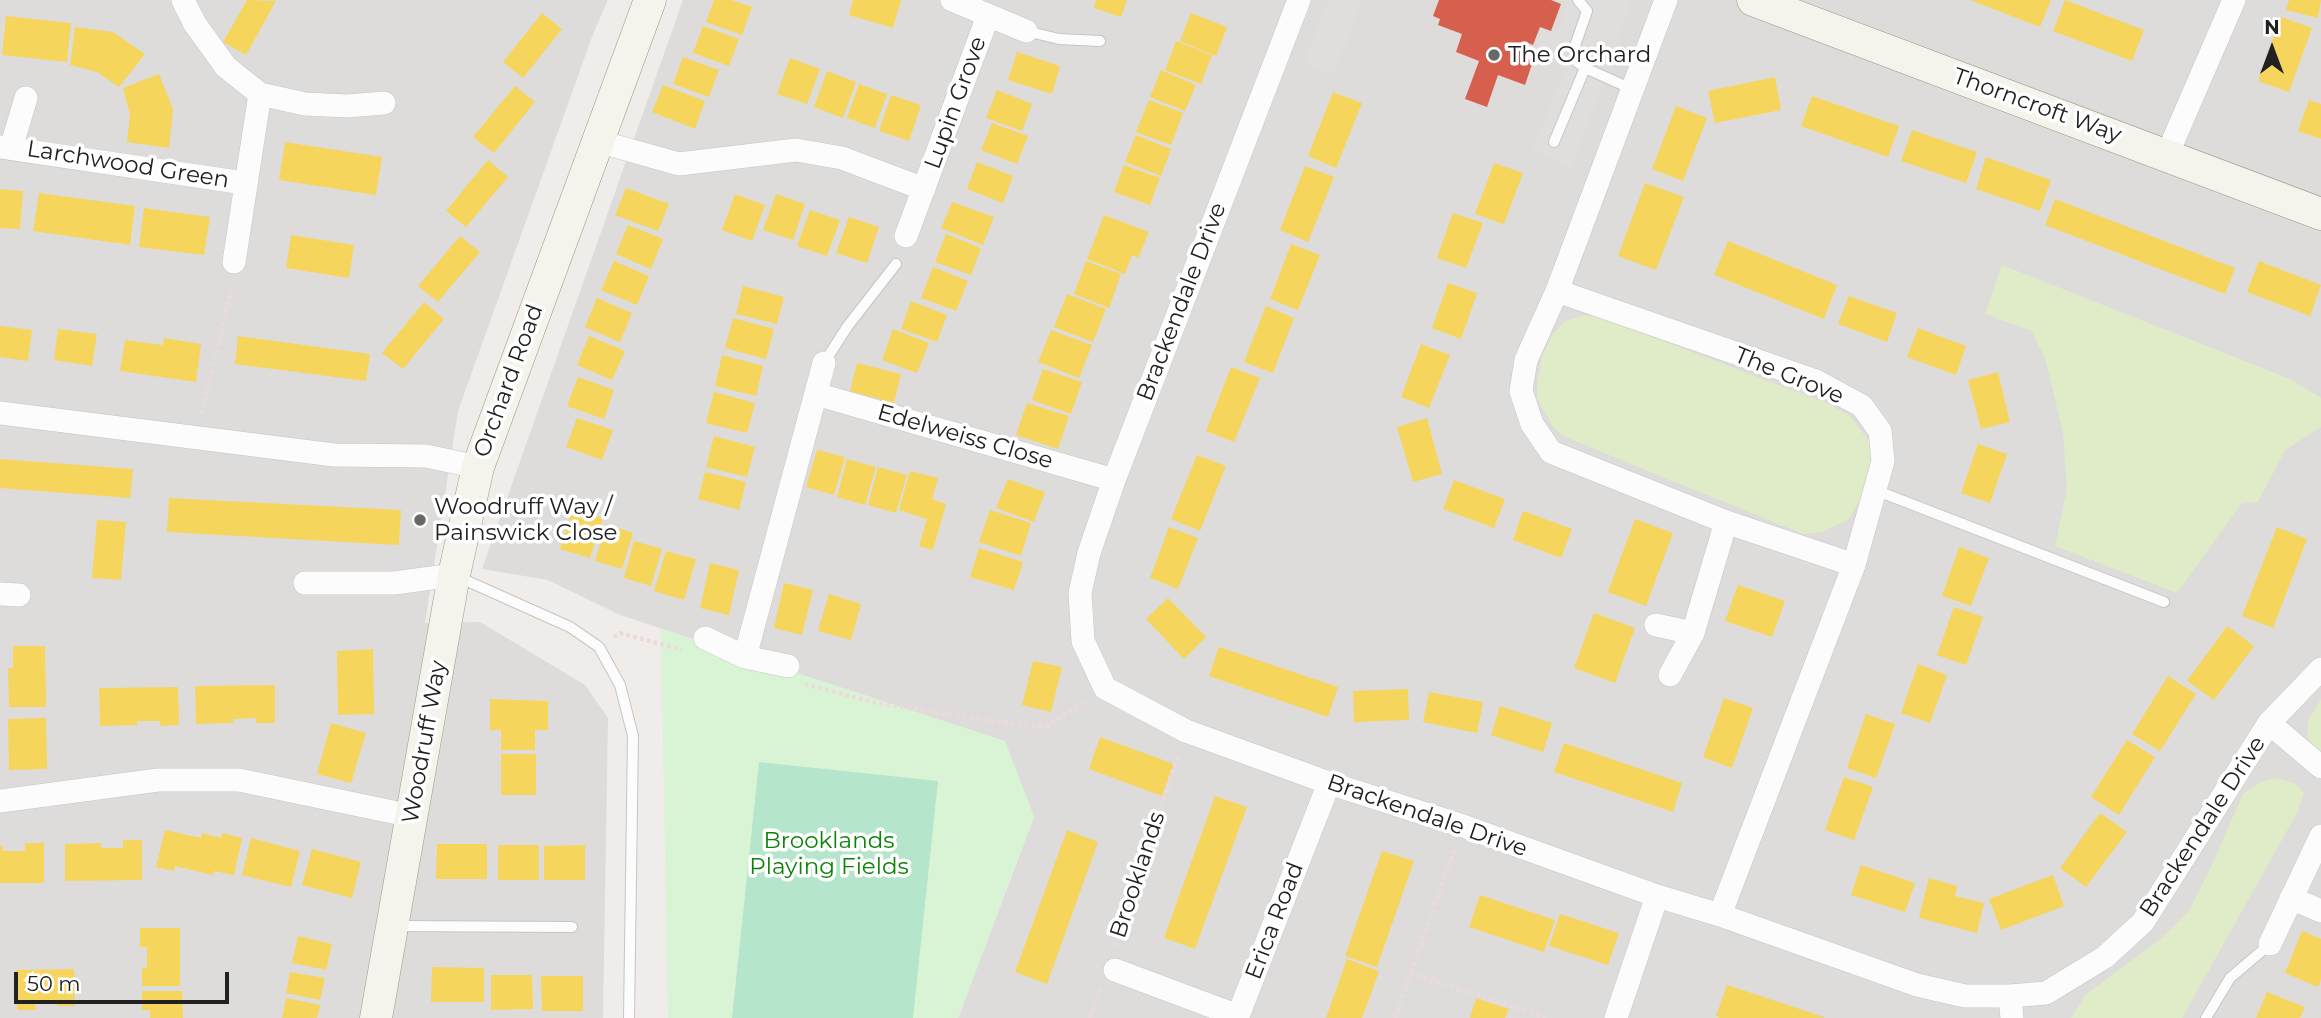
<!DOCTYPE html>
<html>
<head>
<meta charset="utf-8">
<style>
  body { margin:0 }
  #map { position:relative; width:2321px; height:1018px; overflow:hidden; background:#efece9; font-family:Montserrat,sans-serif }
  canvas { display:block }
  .north { position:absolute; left:2237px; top:14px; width:70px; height:70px; -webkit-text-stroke:5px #fff; paint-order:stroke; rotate:0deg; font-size:19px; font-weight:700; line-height:28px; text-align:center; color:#212121 }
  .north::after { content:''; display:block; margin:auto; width:24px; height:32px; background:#212121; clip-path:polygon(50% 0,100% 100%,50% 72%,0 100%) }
  .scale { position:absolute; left:14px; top:972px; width:215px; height:32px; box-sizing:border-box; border:4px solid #212121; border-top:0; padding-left:9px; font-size:21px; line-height:24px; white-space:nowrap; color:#212121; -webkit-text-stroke:5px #fff; paint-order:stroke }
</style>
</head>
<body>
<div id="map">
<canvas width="2321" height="1018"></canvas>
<div class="north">N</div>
<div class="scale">50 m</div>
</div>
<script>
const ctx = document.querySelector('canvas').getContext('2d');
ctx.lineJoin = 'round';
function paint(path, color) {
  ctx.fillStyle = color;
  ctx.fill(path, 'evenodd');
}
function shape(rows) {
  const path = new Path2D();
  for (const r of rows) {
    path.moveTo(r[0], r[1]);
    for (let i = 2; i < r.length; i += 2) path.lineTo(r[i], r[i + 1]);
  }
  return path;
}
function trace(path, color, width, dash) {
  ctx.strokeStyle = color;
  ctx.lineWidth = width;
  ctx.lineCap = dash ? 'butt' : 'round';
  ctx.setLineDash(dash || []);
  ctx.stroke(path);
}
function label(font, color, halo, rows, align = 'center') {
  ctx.font = font + ' Montserrat,sans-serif';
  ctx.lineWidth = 7;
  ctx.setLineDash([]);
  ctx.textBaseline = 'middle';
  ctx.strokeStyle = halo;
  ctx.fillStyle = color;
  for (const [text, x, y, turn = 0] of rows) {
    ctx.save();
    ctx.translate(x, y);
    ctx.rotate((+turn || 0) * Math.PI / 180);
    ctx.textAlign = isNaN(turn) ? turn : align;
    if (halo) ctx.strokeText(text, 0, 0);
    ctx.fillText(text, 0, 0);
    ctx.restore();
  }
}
paint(shape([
  [0,0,608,0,593,34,458,411,425,623,480,622,585,685,608,718,603,1018,0,1018],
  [683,0,2321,0,2321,1018,958,1018,1034,817,1004,741,620,615,548,580,482,569]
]), '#dedcdb');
paint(shape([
  [2002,265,2290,379,2321,398,2321,427,2285,450,2258,502,2242,503,2177,593,2055,546,2067,489,2063,433,2046,361,2032,331,1985,314],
  [1586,315,1605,319,1831,405,1850,416,1871,444,1873,464,1869,484,1849,519,1822,532,1803,534,1565,437,1553,427,1537,399,1537,383,1542,356,1553,334,1565,321],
  [2321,699,2321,755,2310,743,2307,732,2308,721],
  [2274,778,2295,783,2304,793,2298,811,2182,1018,2071,1018,2086,994,2161,939,2189,911,2211,867,2243,794,2261,782]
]), '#e0ebc8');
paint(shape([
  [661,629,1005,741,1034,817,958,1018,668,1018]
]), '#d9f4d5');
paint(shape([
  [759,762,938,781,913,1018,732,1018]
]), '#b5e5cb');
paint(shape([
  [1328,0,1362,0,1334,75,1304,63],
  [1567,0,1626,0,1630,7,1572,168,1533,150,1565,69,1534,54,1542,27,1557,34]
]), '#dfdedd');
paint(shape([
  [247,0,276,1,246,55,223,42],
  [714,0,731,0,752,7,742,35,706,22],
  [853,0,901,0,893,28,849,15],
  [1096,0,1127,0,1121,17,1094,8],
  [1970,0,2051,0,2040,27],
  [2065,0,2144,30,2132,61,2053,31],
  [2289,0,2321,0,2318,18,2286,10],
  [542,13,562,29,523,78,503,62],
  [1191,13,1227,27,1216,56,1180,41],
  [6,16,71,23,67,62,2,55],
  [2281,17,2312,28,2289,92,2258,81],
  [703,26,739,39,729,66,693,53],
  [75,27,113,32,145,54,119,87,97,72,70,65],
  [1176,41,1212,55,1201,84,1165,70],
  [1017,52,1060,66,1052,94,1008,80],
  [683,57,719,70,709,97,673,84],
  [790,58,820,69,807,104,777,94],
  [1161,70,1196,85,1185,111,1150,97],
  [827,71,856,82,843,118,814,107],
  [159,74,173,109,169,148,127,142,130,115,123,88],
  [1775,77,1781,110,1715,123,1708,91],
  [859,84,887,94,875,128,847,118],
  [663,85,705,101,695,129,652,112],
  [515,86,535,102,494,153,473,137],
  [997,90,1032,104,1022,131,986,118],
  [1333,92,1362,103,1336,168,1308,156],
  [891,95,921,105,909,141,879,131],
  [1812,96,1899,126,1888,157,1801,126],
  [1149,100,1183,113,1171,145,1136,132],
  [2309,100,2321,104,2321,139,2298,131],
  [1676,106,1707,118,1683,181,1652,169],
  [992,123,1028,136,1017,164,981,150],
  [1912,130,1977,152,1966,183,1901,161],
  [1136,135,1171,149,1161,176,1125,162],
  [285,142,382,157,376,195,279,180],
  [1986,157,2051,180,2040,211,1976,189],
  [488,160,508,177,466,227,446,211],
  [977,162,1013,176,1003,203,967,189],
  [1494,163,1523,173,1504,224,1475,214],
  [1124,165,1160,178,1150,205,1114,192],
  [1305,166,1334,177,1308,242,1280,230],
  [1645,183,1684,197,1656,270,1618,256],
  [626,188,669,204,658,231,615,215],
  [0,189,23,191,20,229,0,228],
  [39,193,135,206,130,245,33,231],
  [735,194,765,205,752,241,722,230],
  [776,194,805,204,793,240,763,230],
  [2055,199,2235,268,2225,294,2045,225],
  [952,202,994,217,983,245,941,228],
  [144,208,210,217,204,255,139,247],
  [810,210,840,220,827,256,797,246],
  [1453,213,1483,223,1466,268,1437,258],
  [1104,215,1149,232,1138,258,1132,255,1125,274,1087,259],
  [849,217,879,227,867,263,836,253],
  [628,225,663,239,651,269,616,254],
  [946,234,981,248,971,275,935,262],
  [291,235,354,245,349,278,286,268],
  [460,236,480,252,438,302,418,286],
  [1728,241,1837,285,1824,319,1714,275],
  [1291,244,1320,255,1298,310,1270,299],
  [614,261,649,276,637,305,601,290],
  [1086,261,1121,274,1109,308,1074,294],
  [2259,261,2321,285,2310,316,2247,292],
  [933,267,968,281,956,311,921,298],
  [1448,283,1477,293,1461,339,1432,328],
  [743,286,784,297,777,324,736,314],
  [1067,294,1106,309,1093,342,1054,327],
  [1849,296,1897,313,1887,342,1838,324],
  [597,298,632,313,620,342,585,327],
  [911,301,947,315,937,342,901,329],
  [424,302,444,319,403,369,382,353],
  [1266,306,1294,318,1273,373,1244,362],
  [733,318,774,329,766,359,725,348],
  [0,326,32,330,28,361,0,357],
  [1918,328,1966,346,1956,375,1907,357],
  [58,329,97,334,92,366,54,360],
  [893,329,929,343,917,373,882,360],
  [1051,330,1092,345,1079,378,1038,362],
  [238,336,370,354,366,381,235,364],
  [589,336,625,351,612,380,577,365],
  [164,338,201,344,196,382,120,371,125,340,163,345],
  [1421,344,1450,355,1429,408,1401,397],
  [722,355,763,366,756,396,715,386],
  [857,363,901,374,894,403,850,391],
  [1231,367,1260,378,1234,442,1206,431],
  [1043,369,1082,382,1071,414,1032,400],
  [1998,372,2010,422,1981,429,1968,380],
  [578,377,614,390,604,419,567,406],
  [714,392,755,403,747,433,706,423],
  [1027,403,1069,416,1058,449,1016,435],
  [577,418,613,430,602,460,566,447],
  [1427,418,1442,474,1413,482,1397,427],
  [714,436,755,447,747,477,706,467],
  [1978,444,2007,454,1990,503,1961,493],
  [817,450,845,457,834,495,806,487],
  [1197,455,1226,466,1200,531,1171,519],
  [0,459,133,469,130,498,0,488],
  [847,459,876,467,865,505,837,497],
  [878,467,907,475,896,513,868,505],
  [910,471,938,478,932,499,946,504,933,550,919,546,927,519,899,510],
  [705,472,746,482,739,510,698,499],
  [1008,479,1045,492,1034,522,996,508],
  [1454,480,1505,499,1494,528,1443,509],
  [169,498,401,510,399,545,167,532],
  [572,509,603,518,590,558,560,549],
  [990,510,1031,523,1021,556,979,542],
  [1523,511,1572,529,1561,558,1513,540],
  [1635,519,1673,533,1646,606,1608,592],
  [97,520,126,522,121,580,92,578],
  [606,524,633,533,622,569,595,561],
  [1169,527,1198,538,1178,589,1150,578],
  [2277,527,2307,539,2273,628,2242,616],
  [634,541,662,549,651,586,624,578],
  [1959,547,1989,558,1971,606,1942,596],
  [979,548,1023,562,1014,590,970,577],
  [666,551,696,559,684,600,654,591],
  [710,563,739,570,729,615,700,608],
  [784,583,813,590,802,635,774,628],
  [1738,585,1785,601,1772,637,1725,621],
  [829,594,861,604,851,640,818,631],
  [1168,598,1206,637,1184,659,1146,619],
  [1954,607,1983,617,1966,665,1937,655],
  [1594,613,1635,628,1615,683,1574,668],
  [2227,626,2254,646,2214,700,2187,681],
  [13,646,45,646,46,707,9,707,8,668,13,668],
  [1219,647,1338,687,1328,717,1209,676],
  [373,649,374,714,338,715,337,651],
  [1033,661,1062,667,1051,712,1022,705],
  [1918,664,1947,675,1930,723,1901,713],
  [2168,676,2196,694,2160,751,2132,734],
  [275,685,275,723,256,723,256,718,233,719,233,723,196,724,195,686],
  [178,687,179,725,160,726,160,721,137,721,137,725,100,726,99,688],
  [1408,689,1409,720,1354,722,1353,691],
  [1429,692,1483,702,1477,733,1423,722],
  [1724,698,1753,708,1732,768,1703,757],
  [490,699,548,701,548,730,535,730,535,750,501,750,501,730,490,730],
  [1500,706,1552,723,1543,752,1491,735],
  [1866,714,1895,724,1876,778,1847,768],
  [46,718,47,769,9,770,8,719],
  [331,723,366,733,351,783,317,774],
  [1100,737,1174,764,1162,796,1089,769],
  [2127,740,2155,757,2119,815,2091,797],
  [1564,743,1682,783,1673,812,1554,772],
  [501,754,536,754,536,795,501,795],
  [1844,777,1873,787,1854,840,1825,830],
  [1215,796,1247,807,1195,949,1164,938],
  [2100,813,2127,832,2086,887,2060,868],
  [165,830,201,838,202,833,221,838,222,833,242,838,234,875,214,871,213,875,175,866,174,871,156,867],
  [1067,830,1098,842,1047,984,1015,972],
  [251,838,300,851,291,887,242,875],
  [123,840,142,840,142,880,65,881,65,844,101,843,101,848,123,848],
  [25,843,44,843,44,883,0,883,0,846,3,846,3,851,25,851],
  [437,844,487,844,487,879,436,879],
  [498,845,539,845,539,880,498,880],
  [585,845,585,880,544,880,544,846],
  [312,849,361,862,352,898,302,885],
  [1382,851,1414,861,1377,967,1345,956],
  [1861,865,1915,883,1905,912,1851,895],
  [2053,875,2064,906,2001,930,1989,899],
  [1929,878,1957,886,1955,896,1984,903,1977,933,1919,918],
  [1480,895,1555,920,1544,952,1469,927],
  [1560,914,1619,933,1608,965,1549,946],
  [140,928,180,928,180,986,142,986,142,968,147,968,147,947,140,947],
  [2302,931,2321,939,2321,980,2318,987,2285,973],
  [298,936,332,944,326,970,292,963],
  [1347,959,1379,971,1368,1002,1362,1018,1326,1018],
  [432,967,484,968,484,1002,431,1002],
  [74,969,75,1006,57,1006,57,1002,35,1002,36,1010,17,1010,16,970],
  [290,972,325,978,320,1000,286,993],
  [491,975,532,975,533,1009,491,1010],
  [541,976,583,976,583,1011,542,1011],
  [1727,985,1824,1017,1824,1018,1720,1018,1716,1016],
  [142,991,182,991,183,1018,150,1018,150,1010,142,1010],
  [2267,992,2305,1007,2300,1018,2256,1018],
  [286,998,320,1005,317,1018,282,1018],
  [1476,998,1509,1009,1505,1018,1470,1018]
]), '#f6d55c');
paint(shape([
  [1439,0,1551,0,1561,4,1551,31,1540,27,1533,45,1528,43,1523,57,1533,61,1525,85,1498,75,1487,107,1465,99,1479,61,1456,52,1462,34,1438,25,1440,19,1433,16]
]), '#d6604d');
const lane = shape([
  [1578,0,1587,11,1575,46,1576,61,1585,68,1632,89],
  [1026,31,1059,39,1100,41],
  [1554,142,1585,68],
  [824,363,847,327,896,264],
  [1875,490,2164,602],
  [456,576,570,627,599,647,620,685,633,736,629,1018],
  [395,926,572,927],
  [2206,1018,2230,978,2270,944]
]);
const street = shape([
  [183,0,195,24,226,67,260,94,305,104,347,106,384,103],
  [952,0,1026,31],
  [1299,0,1114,480,1089,553,1080,593,1083,641,1105,688,1186,731,1329,783,1463,826,1657,896,1720,915,1917,985,1965,996,2010,996,2046,993,2105,957,2143,922,2269,723,2321,669],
  [1666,0,1557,291,1526,360,1521,391,1532,424,1551,452,1726,522,1854,565],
  [597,141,679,164,796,150,842,158,924,189],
  [0,147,244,183],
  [11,148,26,98],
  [2167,155,2234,0],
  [906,236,988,16],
  [234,262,260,94],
  [1557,291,1816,381,1862,406,1880,431,1883,461,1854,565,1720,915],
  [816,394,1114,480],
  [0,413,334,455,426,456,478,467],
  [305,583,394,583,454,575],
  [0,594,19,595],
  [1656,625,1693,633],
  [705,638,745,657,788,666],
  [745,657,824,363],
  [1670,675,1693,633,1726,522],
  [2269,723,2321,767],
  [0,801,158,780,239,780,412,816],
  [2291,898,2321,911],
  [2270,944,2321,836],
  [1115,970,1238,1016,1329,783],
  [2010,996,2012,1018],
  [1616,1018,1657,896]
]);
const secondary = shape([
  [1753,0,2321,214],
  [376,1018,454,575,478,467,650,0]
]);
trace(lane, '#c6c5c4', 12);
trace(street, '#c6c5c4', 24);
trace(secondary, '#9a9980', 33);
trace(shape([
  [201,414,232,287],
  [614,637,620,633,682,650],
  [805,684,877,703,1013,724,1045,727,1086,701],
  [1115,946,1178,755],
  [1410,973,1547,1018],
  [1090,1018,1101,987],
  [1395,1018,1454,850]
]), '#ecdadb', 4.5, [3.5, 3.5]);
trace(lane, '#fdfcfc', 10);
trace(street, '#fdfcfc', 23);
trace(secondary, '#f4f3ec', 32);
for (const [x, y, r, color] of [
  [1494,55,7,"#696867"],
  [420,520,7,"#696867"]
]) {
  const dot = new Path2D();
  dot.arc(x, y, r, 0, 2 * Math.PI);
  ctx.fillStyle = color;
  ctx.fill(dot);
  trace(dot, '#fff', 2.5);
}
label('23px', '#212121', '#fff', [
  ["The Orchard",1508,55],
  ["Woodruff Way /",434,507],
  ["Painswick Close",434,533]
], 'left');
label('23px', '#212121', '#fff', [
  ["Lupin Grove",956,103,-70],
  ["Thorncroft Way",2037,106,20],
  ["Larchwood Green",128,165,9],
  ["Brackendale Drive",1182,302,-69],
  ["The Grove",1789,376,22],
  ["Orchard Road",509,381,-70],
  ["Edelweiss Close",965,437,16],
  ["Woodruff Way",425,742,-80],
  ["Brackendale Drive",1427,816,19],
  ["Brackendale Drive",2203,827,-57],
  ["Brooklands",1138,875,-72],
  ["Erica Road",1275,921,-69]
]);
label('23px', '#0e830b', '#fff', [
  ["Brooklands",829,841],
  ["Playing Fields",829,867]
]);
</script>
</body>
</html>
